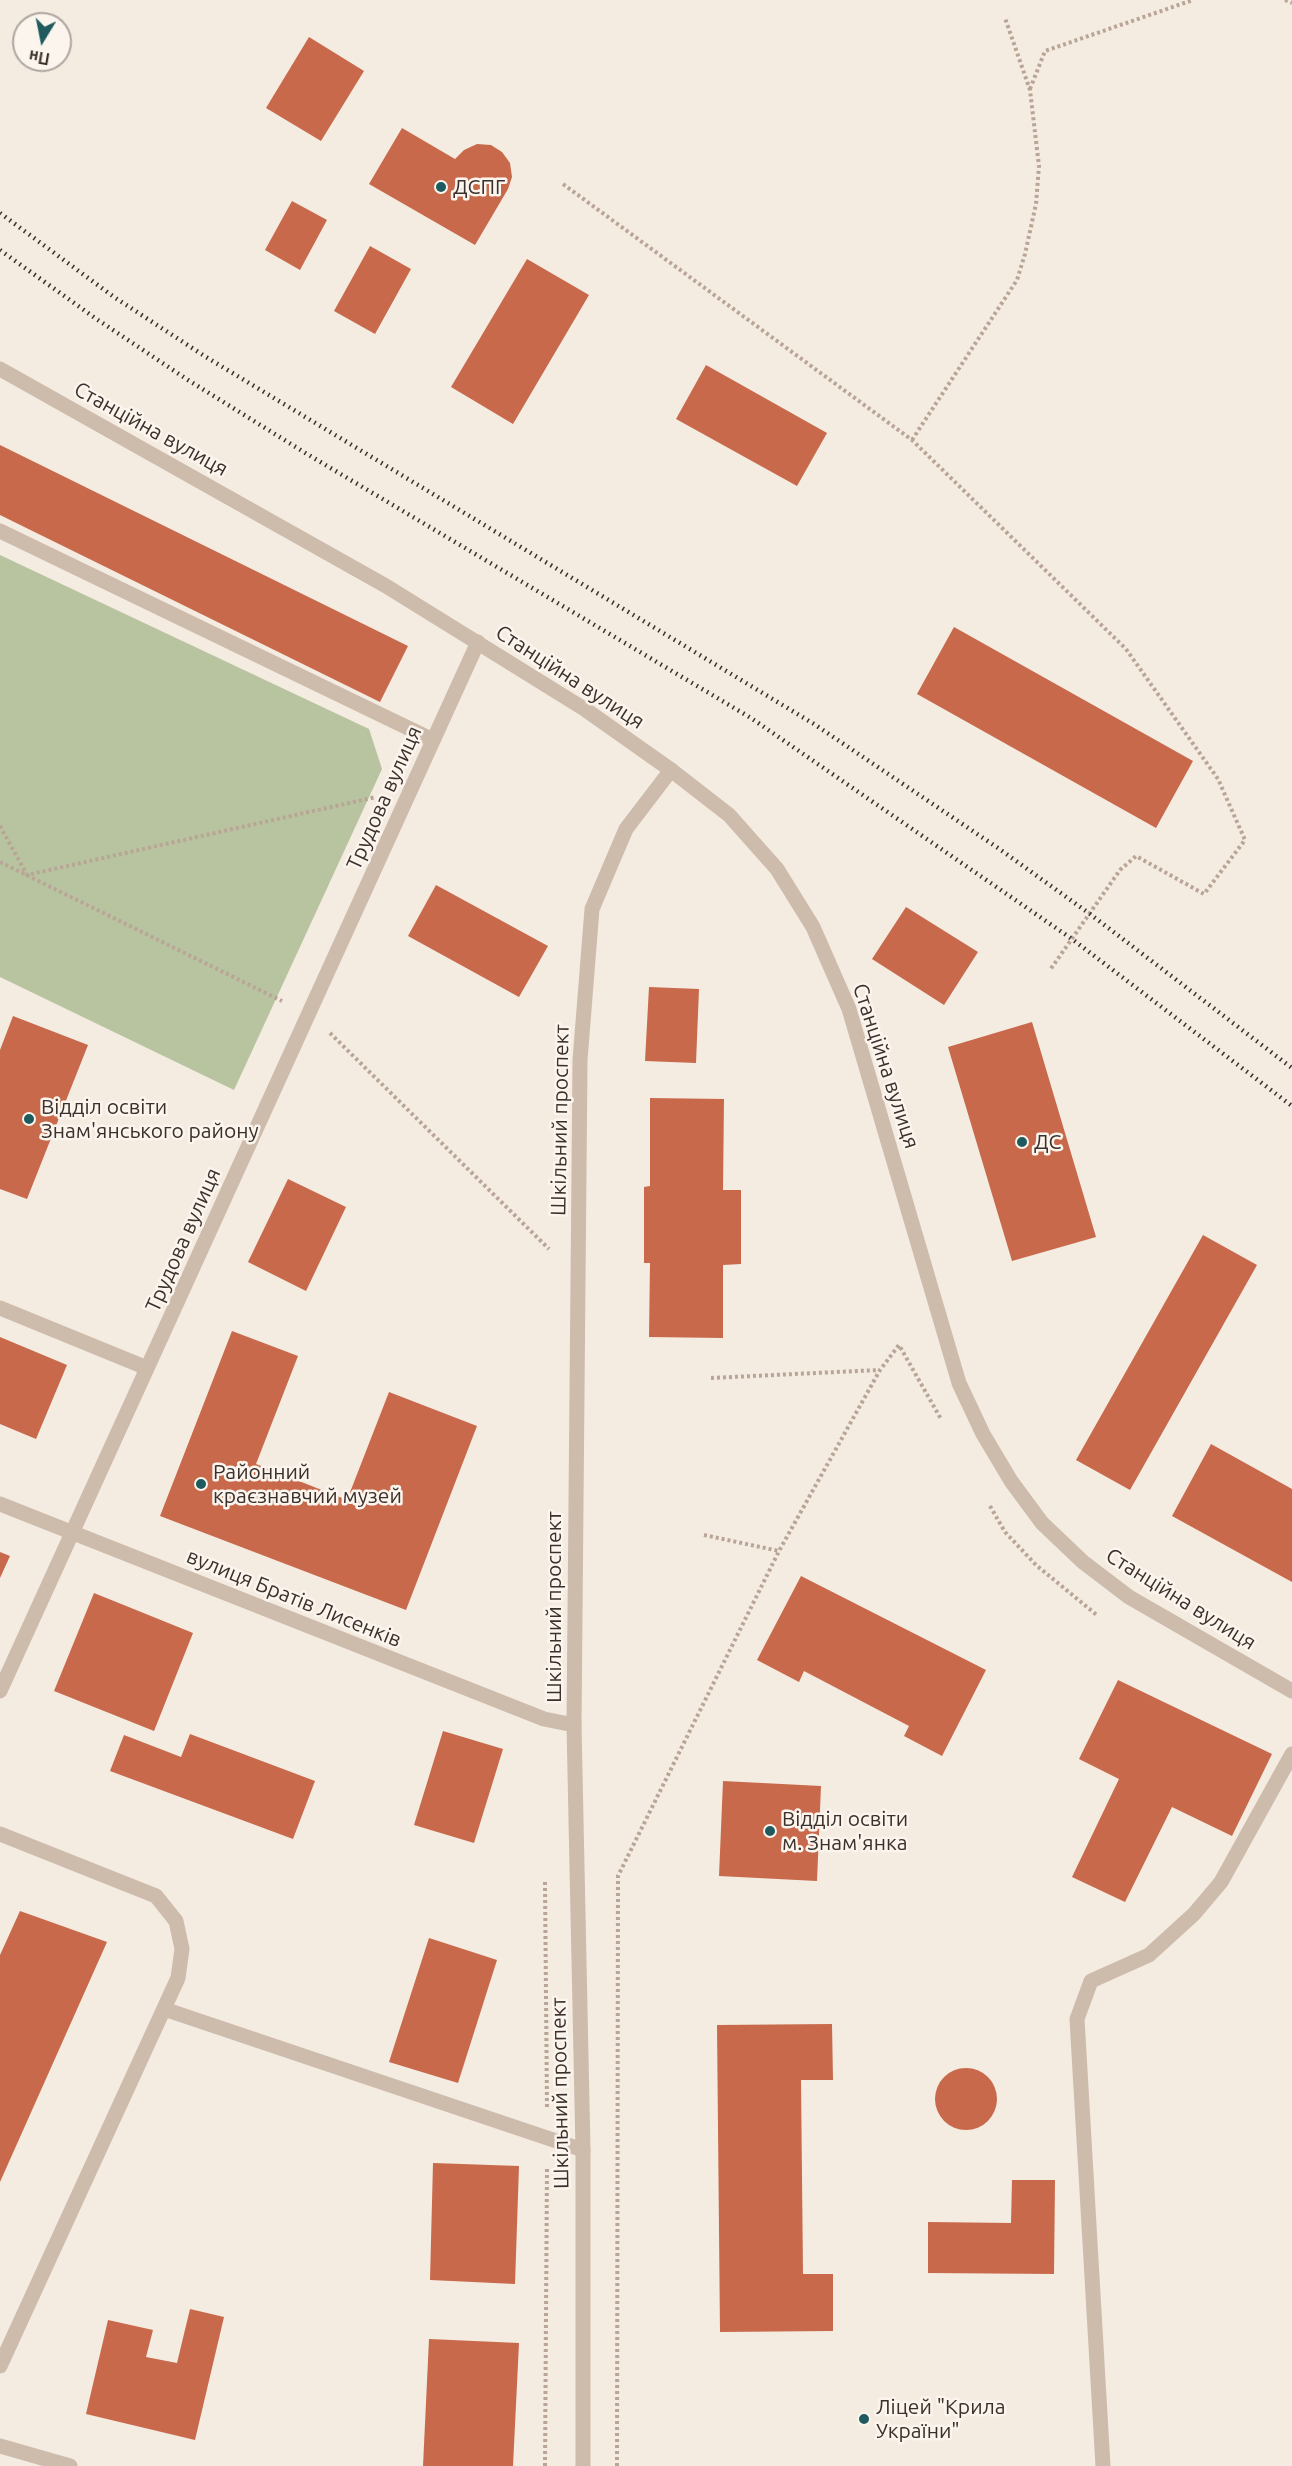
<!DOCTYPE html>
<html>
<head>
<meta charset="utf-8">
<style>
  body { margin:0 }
  #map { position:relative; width:1292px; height:2466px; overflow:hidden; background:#f4ebe1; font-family:Ubuntu,sans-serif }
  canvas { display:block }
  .north { position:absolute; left:12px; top:12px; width:60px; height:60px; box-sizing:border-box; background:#fbf5ee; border:2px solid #aea6a0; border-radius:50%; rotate:190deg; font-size:16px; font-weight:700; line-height:24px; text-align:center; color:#3b302b }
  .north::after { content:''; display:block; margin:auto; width:21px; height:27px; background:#1f5a5e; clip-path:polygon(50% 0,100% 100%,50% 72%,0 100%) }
</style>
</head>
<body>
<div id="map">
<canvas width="1292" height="2466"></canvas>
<div class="north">Пн</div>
</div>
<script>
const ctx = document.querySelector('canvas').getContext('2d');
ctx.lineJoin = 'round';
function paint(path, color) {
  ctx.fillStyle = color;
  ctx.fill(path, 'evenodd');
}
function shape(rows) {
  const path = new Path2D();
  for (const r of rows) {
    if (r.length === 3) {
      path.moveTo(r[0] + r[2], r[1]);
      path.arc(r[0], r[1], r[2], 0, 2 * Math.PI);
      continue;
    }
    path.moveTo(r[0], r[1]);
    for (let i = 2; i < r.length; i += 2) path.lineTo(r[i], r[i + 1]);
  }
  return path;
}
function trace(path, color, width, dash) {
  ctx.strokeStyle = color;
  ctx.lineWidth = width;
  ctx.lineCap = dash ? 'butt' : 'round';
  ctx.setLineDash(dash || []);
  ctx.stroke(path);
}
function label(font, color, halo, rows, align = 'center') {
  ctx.font = font + ' Ubuntu,sans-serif';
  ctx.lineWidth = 5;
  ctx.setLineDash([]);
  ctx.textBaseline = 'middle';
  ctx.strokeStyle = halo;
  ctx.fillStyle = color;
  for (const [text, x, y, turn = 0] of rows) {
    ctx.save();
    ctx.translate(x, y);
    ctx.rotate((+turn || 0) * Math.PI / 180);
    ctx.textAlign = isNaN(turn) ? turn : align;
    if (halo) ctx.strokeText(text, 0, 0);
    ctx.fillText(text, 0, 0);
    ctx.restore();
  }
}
paint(shape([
  [0,555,369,729,382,769,234,1090,0,977]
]), '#b8c4a0');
paint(shape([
  [309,37,364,71,321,141,266,108],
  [402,128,455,159,464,150,477,144,491,145,502,152,510,163,512,177,508,189,475,245,369,184],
  [292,201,327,220,300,270,265,250],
  [370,246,411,269,375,334,334,311],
  [527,259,589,295,513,424,451,387],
  [706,365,827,433,797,486,676,419],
  [0,445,408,646,380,702,0,515],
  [954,627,1193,761,1156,828,917,694],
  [436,885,548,946,519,997,408,936],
  [906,907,978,952,944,1005,872,959],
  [649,987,699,989,696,1063,645,1061],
  [13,1016,88,1045,27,1199,0,1189,0,1050],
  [1032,1022,1096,1237,1012,1261,948,1047],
  [650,1098,724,1099,723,1190,741,1190,741,1264,723,1265,723,1338,649,1337,650,1263,644,1263,644,1187,650,1186],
  [288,1179,346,1207,306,1291,248,1262],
  [1203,1235,1257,1265,1130,1490,1076,1460],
  [232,1331,298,1356,256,1464,347,1500,389,1392,477,1426,406,1610,160,1516],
  [0,1337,67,1365,36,1439,0,1424],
  [1211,1444,1292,1489,1292,1582,1172,1516],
  [0,1552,10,1556,0,1578],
  [801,1576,986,1670,942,1756,904,1736,909,1726,804,1671,799,1682,757,1660],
  [94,1593,193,1633,154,1731,54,1691],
  [1118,1680,1272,1754,1232,1836,1172,1807,1125,1902,1072,1877,1119,1779,1079,1759],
  [443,1731,503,1749,474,1843,414,1825],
  [190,1734,315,1781,293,1839,110,1771,124,1735,181,1757],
  [723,1781,821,1786,817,1881,719,1876],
  [20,1911,107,1942,0,2182,0,1955],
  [429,1938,497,1960,458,2083,389,2062],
  [832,2024,833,2080,801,2080,803,2274,833,2274,833,2331,720,2332,717,2025],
  [966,2099,31],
  [433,2163,519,2166,515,2284,430,2280],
  [1012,2180,1055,2180,1054,2274,928,2273,928,2222,1011,2223],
  [190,2309,224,2317,195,2440,86,2414,108,2320,153,2330,146,2357,177,2363],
  [429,2339,519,2343,513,2466,423,2466]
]), '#c8694b');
trace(shape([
  [1285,0,1292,3],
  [1030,89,1045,51,1193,0],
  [563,184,912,440,1126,649,1218,779,1245,840,1204,894,1136,856,1120,870,1050,970],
  [912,440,1017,280,1025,254,1036,204,1039,166,1030,90,1005,18],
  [0,826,27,875,376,797],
  [0,862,282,1001],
  [330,1033,549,1249],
  [711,1378,879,1370],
  [990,1506,1005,1532,1036,1565,1098,1616],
  [704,1535,779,1551],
  [545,1882,547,2108],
  [545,2466,547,2167],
  [617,2466,618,1876,779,1551,880,1370,899,1345,941,1419]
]), '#b9a596', 4, [3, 3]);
trace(shape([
  [0,531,433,740],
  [0,1834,156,1896,176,1921,182,1949,178,1978,0,2366],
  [164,2009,583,2150],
  [1103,2466,1077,2019,1091,1981,1149,1955,1194,1914,1221,1882,1292,1754]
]), '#cdbbac', 15);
trace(shape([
  [583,2466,583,2150,574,1725,580,1060,592,909,626,829,671,770]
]), '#cdbbac', 15);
trace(shape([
  [671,770,729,815,777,869,813,927,849,1009,959,1383,983,1434,1011,1481,1042,1523,1083,1562,1129,1597,1292,1691],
  [0,1308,147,1368],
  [0,1504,544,1719,574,1725],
  [0,1691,478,642],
  [0,2446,70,2466]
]), '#cdbbac', 15);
trace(shape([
  [0,369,386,586,586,710,671,770]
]), '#cdbbac', 15);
trace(shape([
  [0,213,114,297,206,357,814,724,998,848,1090,914,1292,1068],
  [0,250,95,318,188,380,307,454,751,718,1072,939,1292,1106]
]), '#3b302b', 4.5, [1.5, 4.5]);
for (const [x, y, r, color] of [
  [441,187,6,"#1f5a5e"],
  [29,1119,6,"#1f5a5e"],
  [1022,1142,6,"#1f5a5e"],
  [201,1484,6,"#1f5a5e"],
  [770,1831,6,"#1f5a5e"],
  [864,2419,6,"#1f5a5e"]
]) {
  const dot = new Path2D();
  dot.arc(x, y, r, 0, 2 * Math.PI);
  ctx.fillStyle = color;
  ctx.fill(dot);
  trace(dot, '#fbf5ee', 2);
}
label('21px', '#3b302b', '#fbf5ee', [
  ["ДСПГ",453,187],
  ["Відділ освіти",41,1107],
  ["Знам'янського району",41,1131],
  ["ДС",1034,1142],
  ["Районний",213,1472],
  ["краєзнавчий музей",213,1496],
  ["Відділ освіти",782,1819],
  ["м. Знам'янка",782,1843],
  ["Ліцей \"Крила",876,2407],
  ["України\"",876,2431]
], 'left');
label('21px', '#3b302b', '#fbf5ee', [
  ["Станційна вулиця",151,429,29],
  ["Станційна вулиця",570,677,33],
  ["Трудова вулиця",384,798,-66],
  ["Станційна вулиця",886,1066,72],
  ["Шкільний проспект",560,1120,-89],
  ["Трудова вулиця",183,1240,-66],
  ["вулиця Братів Лисенків",294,1598,22],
  ["Станційна вулиця",1181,1599,32],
  ["Шкільний проспект",554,1607,-90],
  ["Шкільний проспект",560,2093,-91]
]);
</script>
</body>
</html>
